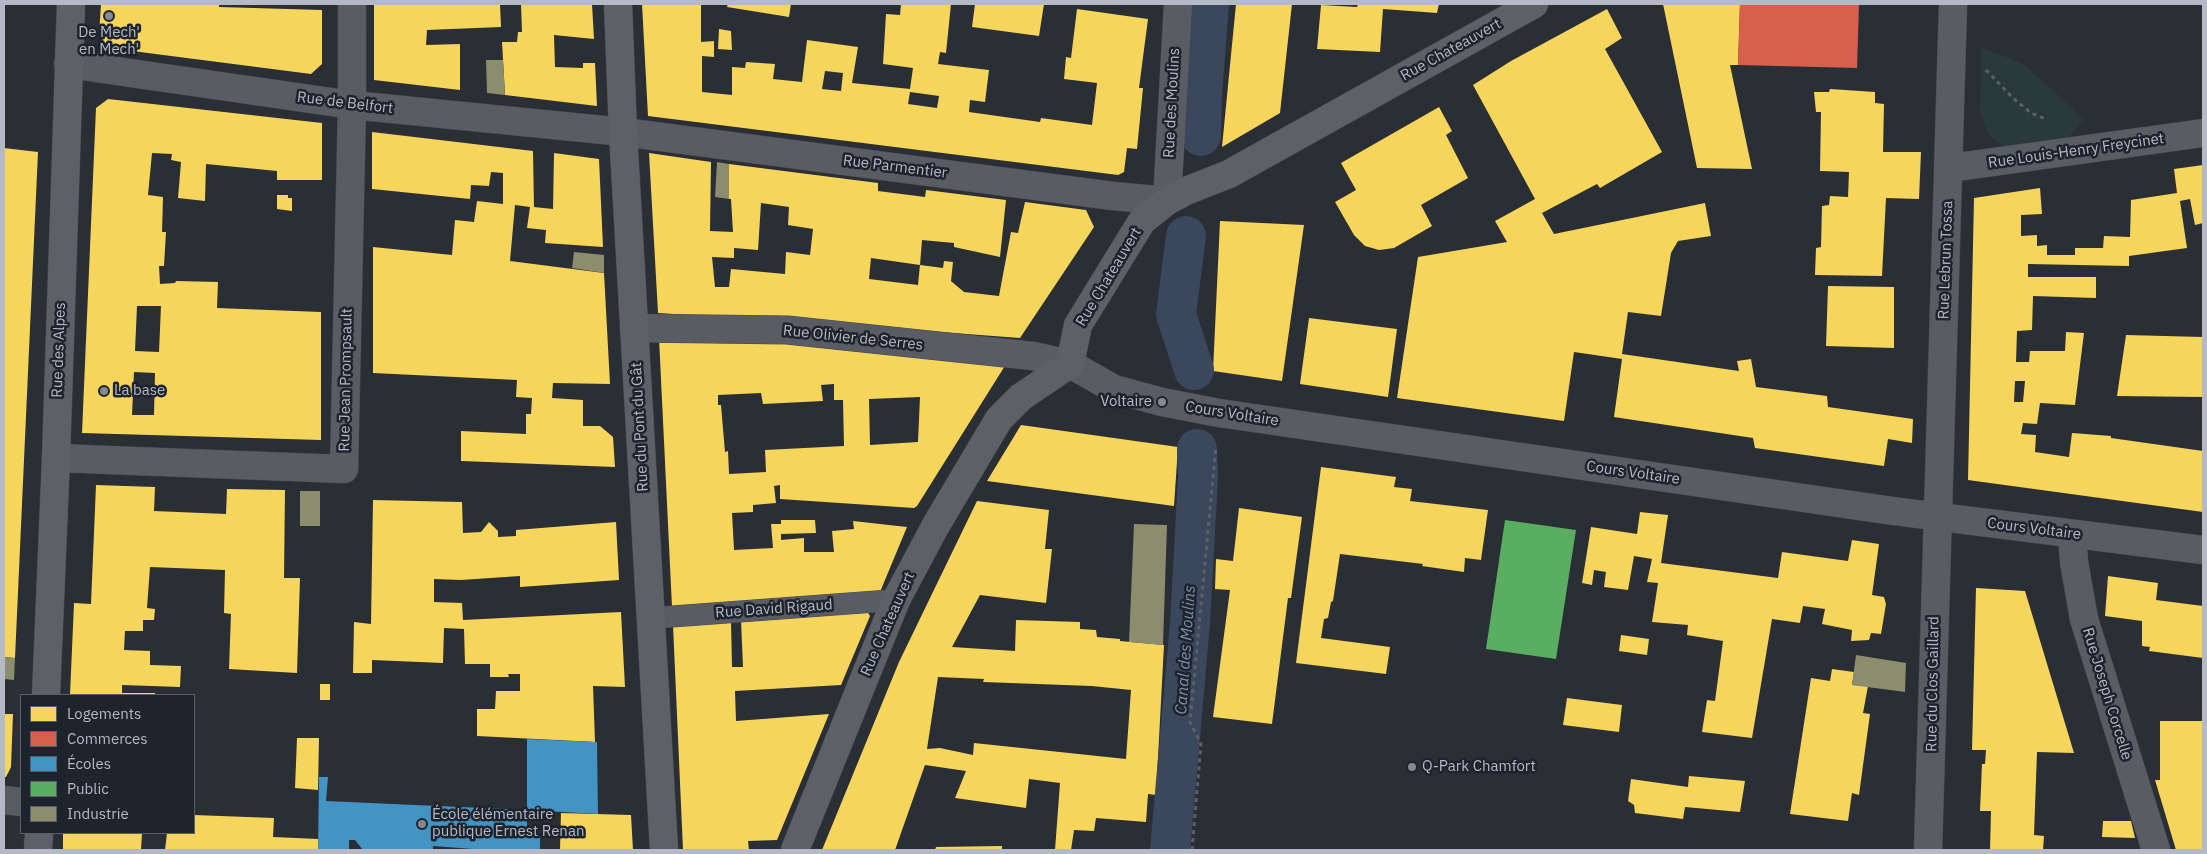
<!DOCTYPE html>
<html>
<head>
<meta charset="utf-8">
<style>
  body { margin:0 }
  #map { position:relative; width:2207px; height:854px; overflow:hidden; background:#2a2e35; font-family:"IBM Plex Sans",sans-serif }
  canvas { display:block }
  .frame { position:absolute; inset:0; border:5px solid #b4bac5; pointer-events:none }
  .legend { position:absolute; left:20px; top:694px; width:175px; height:140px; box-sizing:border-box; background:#1e242e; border:1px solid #5a606a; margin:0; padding:6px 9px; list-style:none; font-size:15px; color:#b4bac5 }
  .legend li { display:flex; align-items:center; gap:10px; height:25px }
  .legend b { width:25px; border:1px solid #5a606a }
</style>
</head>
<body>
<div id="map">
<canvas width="2207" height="854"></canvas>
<div class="frame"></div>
<ul class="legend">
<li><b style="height:14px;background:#f6d55c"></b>Logements</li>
<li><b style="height:14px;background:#d6604d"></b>Commerces</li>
<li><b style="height:14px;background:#4393c3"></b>Écoles</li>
<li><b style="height:14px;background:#5aae61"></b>Public</li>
<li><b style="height:14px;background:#8c8c6e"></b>Industrie</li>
</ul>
</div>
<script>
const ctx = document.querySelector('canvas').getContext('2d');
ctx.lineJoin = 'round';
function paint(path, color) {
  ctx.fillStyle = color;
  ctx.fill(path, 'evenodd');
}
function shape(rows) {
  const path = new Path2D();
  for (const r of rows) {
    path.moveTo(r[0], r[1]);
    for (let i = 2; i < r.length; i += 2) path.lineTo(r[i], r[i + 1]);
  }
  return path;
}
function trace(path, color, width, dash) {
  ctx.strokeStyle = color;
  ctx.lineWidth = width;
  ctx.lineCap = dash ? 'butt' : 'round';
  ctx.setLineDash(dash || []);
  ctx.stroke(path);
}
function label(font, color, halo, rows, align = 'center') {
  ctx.font = font + ' "IBM Plex Sans",sans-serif';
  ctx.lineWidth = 5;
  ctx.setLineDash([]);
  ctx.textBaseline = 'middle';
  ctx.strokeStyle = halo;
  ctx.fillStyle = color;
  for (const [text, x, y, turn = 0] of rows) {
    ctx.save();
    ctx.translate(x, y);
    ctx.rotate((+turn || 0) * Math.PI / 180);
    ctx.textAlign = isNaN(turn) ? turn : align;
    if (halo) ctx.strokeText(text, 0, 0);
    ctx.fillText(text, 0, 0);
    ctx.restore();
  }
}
paint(shape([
  [1981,47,2024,64,2084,119,2064,143,2006,149,1989,136,1980,112]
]), '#2a393b');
paint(shape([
  [101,4,219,4,219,7,322,10,322,64,311,74,109,48,99,35],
  [374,4,500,4,501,27,427,30,426,45,460,44,460,90,374,80],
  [521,4,592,4,594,39,554,35,555,67,583,68,583,63,595,63,597,106,505,95,502,42,517,42,518,32,522,32],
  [642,4,701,4,701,42,714,41,714,57,702,56,702,92,732,95,732,67,745,68,746,62,775,64,773,79,802,82,807,40,858,47,852,83,910,89,913,68,883,64,886,14,900,15,901,4,951,4,946,53,940,52,938,64,989,70,985,102,970,100,969,112,1040,122,1041,118,1092,125,1097,83,1064,79,1066,57,1071,58,1077,9,1148,19,1139,88,1143,88,1137,149,1127,148,1124,172,1118,175,648,116],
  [825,71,843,73,841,91,822,89],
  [910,92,939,96,937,108,908,104],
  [728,4,791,4,789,17,727,7],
  [975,4,1044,4,1039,36,972,27],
  [1236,4,1292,4,1280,113,1222,147],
  [1358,4,1439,4,1437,13,1383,9,1380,52,1317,49,1321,5,1357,7],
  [1663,4,1740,4,1738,65,1730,65,1752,169,1697,168],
  [1607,9,1622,38,1605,49,1662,152,1600,188,1597,184,1542,213,1554,234,1705,203,1711,236,1678,241,1671,253,1661,316,1628,312,1622,354,1739,371,1737,361,1751,359,1756,387,1827,396,1828,407,1913,419,1912,443,1888,439,1884,466,1755,448,1753,438,1614,417,1622,359,1574,352,1564,421,1397,398,1418,257,1507,242,1495,221,1535,199,1473,85,1511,61],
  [719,29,731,31,732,50,718,49],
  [1830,89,1875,92,1875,103,1884,104,1883,152,1921,152,1919,199,1886,198,1882,276,1815,275,1816,248,1821,247,1822,206,1829,205,1830,196,1848,197,1849,172,1820,171,1821,112,1816,112,1814,92,1829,92],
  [108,99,322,123,322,180,277,180,277,171,206,164,205,201,178,198,181,162,171,160,172,154,152,153,148,195,163,197,162,232,166,232,164,266,159,266,160,284,175,283,176,281,218,282,217,308,321,312,321,440,82,433,96,108],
  [137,306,161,306,159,352,135,351],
  [134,372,155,373,154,415,132,415],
  [1439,107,1452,131,1446,135,1468,178,1421,205,1432,226,1394,248,1379,250,1365,246,1354,235,1335,202,1356,190,1341,163],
  [372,132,533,151,534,207,553,209,554,153,599,159,603,247,545,243,546,230,527,228,530,207,515,205,510,261,604,273,610,384,553,383,552,398,583,400,583,426,600,426,613,437,615,467,461,461,461,431,526,434,526,414,531,414,532,398,516,397,517,380,373,373,373,247,452,255,455,220,474,222,477,201,503,204,503,173,491,172,489,186,471,185,470,199,372,189],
  [4,148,38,152,15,658,4,657],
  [649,153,711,162,710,231,733,232,731,199,729,199,729,164,878,183,878,191,925,197,926,190,1006,200,1000,257,954,247,954,243,922,240,920,265,871,258,869,279,918,285,920,265,943,268,944,261,953,262,951,281,964,292,999,296,1011,232,1018,233,1025,202,1086,210,1094,227,1020,338,860,326,658,313],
  [761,203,789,207,788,225,813,229,810,255,786,252,785,274,731,269,729,287,715,287,712,257,734,258,734,248,758,250],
  [2203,165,2203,223,2195,225,2190,199,2180,201,2187,248,2129,256,2129,266,2028,264,2028,277,2096,277,2096,298,2033,296,2032,330,2017,331,2016,362,2029,362,2030,351,2065,351,2066,332,2084,333,2075,405,2040,403,2037,424,2023,423,2021,434,2036,435,2035,452,2069,457,2072,433,2111,436,2111,438,2203,451,2203,512,1968,480,1974,198,2040,188,2042,214,2021,215,2021,236,2037,235,2037,246,2047,245,2047,255,2075,255,2075,248,2103,248,2104,236,2130,237,2131,200,2177,193,2174,169],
  [2015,381,2025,381,2023,402,2014,402],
  [277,195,288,195,288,198,292,198,292,211,277,209],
  [1220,221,1304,225,1282,381,1213,371],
  [1828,286,1894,287,1894,348,1826,346],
  [1309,318,1397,329,1388,397,1300,384],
  [2126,335,2203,337,2203,397,2117,396],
  [699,337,1008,361,917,506,914,508,780,499,780,485,774,486,776,503,753,505,753,512,732,513,734,550,773,548,771,524,781,524,781,520,815,520,816,533,781,534,781,540,804,538,804,552,834,552,832,531,854,529,853,521,907,527,880,592,672,607,659,338],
  [834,384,834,400,843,400,844,446,765,450,766,472,729,474,728,451,725,452,721,405,718,405,718,395,761,393,763,404,823,401,821,385],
  [920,397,918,442,870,445,869,399],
  [1021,425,1178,447,1174,506,987,481],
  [1321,467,1396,477,1394,487,1412,489,1410,501,1488,510,1481,560,1465,558,1464,572,1422,566,1423,564,1340,554,1333,601,1331,602,1328,618,1324,619,1321,638,1390,647,1386,674,1296,663],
  [96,485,155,487,154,511,226,514,227,489,285,490,284,578,300,578,297,673,229,669,231,614,224,613,225,570,150,567,147,608,155,609,154,620,143,620,143,631,125,631,124,650,150,651,150,665,181,666,180,687,122,685,122,693,155,693,155,695,70,695,74,603,91,604],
  [373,500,462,502,463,533,481,532,489,522,498,531,498,537,516,536,516,530,616,522,619,580,520,587,520,576,461,580,434,579,434,602,462,603,463,620,621,612,625,687,593,686,595,742,477,736,477,709,495,709,496,691,520,691,520,674,508,674,509,677,490,677,490,664,465,664,464,629,444,628,443,663,372,660,372,673,353,673,354,622,371,624],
  [977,501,1049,510,1045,549,1052,549,1046,603,980,595,952,647,1015,651,1016,620,1080,622,1080,629,1096,630,1097,637,1120,639,1120,641,1164,645,1156,795,1148,794,1146,822,1096,818,1094,831,1074,830,1071,850,1055,850,1060,783,1029,779,1026,808,955,798,966,771,925,765,895,850,822,850,899,662],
  [938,677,984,679,983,682,1092,686,1131,690,1126,759,974,743,973,755,940,748,927,749],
  [1239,508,1302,517,1291,598,1288,598,1272,724,1213,717,1230,590,1215,589,1216,559,1233,561],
  [1640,512,1668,515,1661,563,1778,578,1782,552,1848,561,1852,540,1879,544,1872,595,1884,597,1886,604,1881,634,1871,633,1869,640,1851,641,1852,630,1822,624,1825,609,1803,606,1800,623,1772,619,1752,738,1702,732,1707,700,1715,701,1723,641,1687,635,1688,625,1652,622,1658,583,1647,582,1652,559,1634,556,1628,590,1604,587,1606,572,1594,570,1592,585,1582,583,1591,527,1637,534],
  [2108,576,2158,583,2156,600,2203,606,2203,658,2149,651,2150,647,2142,646,2142,621,2105,616],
  [1976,588,2025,591,2074,753,2037,752,2034,835,2044,836,2043,850,1990,850,1991,811,1980,811,1982,764,1985,764,1986,750,1972,750],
  [867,611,870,616,841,685,735,691,736,721,829,714,777,840,748,841,749,850,683,850,673,625,731,621,732,667,743,667,741,620],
  [1621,635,1649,639,1647,655,1619,651],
  [1832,669,1854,672,1852,685,1868,686,1863,713,1870,714,1859,795,1852,793,1848,821,1790,814,1811,678,1830,681],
  [320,684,330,684,330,700,320,700],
  [1567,698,1622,705,1619,732,1563,725],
  [4,714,13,714,11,767,6,777,4,777],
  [2160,721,2203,721,2203,850,2176,850,2155,780,2160,780],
  [297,738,319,738,318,790,295,788],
  [1689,776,1745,781,1740,812,1685,807,1683,819,1635,813,1634,805,1628,801,1631,779,1688,787],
  [561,813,631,815,633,850,560,850],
  [194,815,274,818,273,837,318,839,318,850,165,850,167,833,194,833],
  [2103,821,2131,821,2135,838,2102,837],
  [63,833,142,833,141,850,63,850],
  [1002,846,1002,850,935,850,936,847]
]), '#f6d55c');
paint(shape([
  [1740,4,1859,4,1857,68,1738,65]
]), '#d6604d');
paint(shape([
  [527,739,597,742,598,814,527,810],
  [319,777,328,777,326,801,527,810,527,837,540,837,540,850,486,850,433,846,433,850,363,850,355,840,349,840,349,850,318,850]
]), '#4393c3');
paint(shape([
  [1505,520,1576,530,1556,659,1486,649]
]), '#5aae61');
paint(shape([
  [486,60,503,60,505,95,487,93],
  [717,162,729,164,729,199,715,197],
  [574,252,604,255,604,273,572,268],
  [300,491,320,491,320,526,300,526],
  [1134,524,1167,525,1163,645,1129,642],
  [1856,655,1906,663,1905,692,1852,685],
  [4,657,15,658,14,680,4,679]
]), '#8c8c6e');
trace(shape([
  [1201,136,1202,95,1209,4],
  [1186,236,1176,314,1194,370],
  [1170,850,1190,623,1198,477,1197,449]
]), '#3a475d', 40);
const lane = shape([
  [652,618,896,600]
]);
const street = shape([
  [68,64,352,105,623,132,1113,196,1167,201,1178,4],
  [1950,168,2203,133],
  [634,328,787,330,1033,356,1070,364,1114,389,1162,402,1219,413,1893,511,2203,550],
  [56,458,344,469,352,105,352,4],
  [2072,534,2074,562,2084,619,2156,850],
  [4,800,21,802],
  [1928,850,1953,4]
]);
const secondary = shape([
  [618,4,623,132,664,850],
  [46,695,56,458,71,4],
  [38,850,39,833],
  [795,850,896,600,936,525,999,419,1021,397,1070,364,1078,325,1142,221,1167,201,1186,191,1229,174,1534,4]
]);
trace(lane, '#484a50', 22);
trace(street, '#484a50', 29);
trace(secondary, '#484a50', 29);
trace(shape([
  [1986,70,2014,99,2031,113,2046,119],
  [1192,850,1201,744,1190,722,1216,446]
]), '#5d6166', 3, [4, 4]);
trace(lane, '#595c63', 21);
trace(street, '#595c63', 28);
trace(secondary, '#5d6167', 28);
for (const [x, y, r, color] of [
  [109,16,5,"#848993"],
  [104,391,5,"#848993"],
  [1162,402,5,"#848993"],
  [1412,767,5,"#848993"],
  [422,824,5,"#848993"]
]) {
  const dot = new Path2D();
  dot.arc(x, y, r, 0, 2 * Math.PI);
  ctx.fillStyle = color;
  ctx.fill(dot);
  trace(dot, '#1e242e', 2);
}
label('15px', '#b4bac5', '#1e242e', [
  ["De Mech'",109,33,"center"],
  ["en Mech'",109,50,"center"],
  ["La base",114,391],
  ["Voltaire",1152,402,"right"],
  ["Q-Park Chamfort",1422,767],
  ["École élémentaire",432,815],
  ["publique Ernest Renan",432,832]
], 'left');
label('15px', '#b4bac5', '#1e242e', [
  ["Rue Chateauvert",1451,50,-29],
  ["Rue de Belfort",345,103,7],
  ["Rue des Moulins",1172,103,-87],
  ["Rue Louis-Henry Freycinet",2076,151,-8],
  ["Rue Parmentier",895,167,7],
  ["Rue Lebrun Tossa",1946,260,-88],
  ["Rue Chateauvert",1109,277,-59],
  ["Rue Olivier de Serres",853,338,6],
  ["Rue des Alpes",59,350,-88],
  ["Rue Jean Prompsault",346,380,-89],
  ["Cours Voltaire",1232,414,9],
  ["Rue du Pont du Gât",640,427,-93],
  ["Cours Voltaire",1633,473,8],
  ["Cours Voltaire",2034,529,7],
  ["Rue David Rigaud",774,609,-4],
  ["Rue Chateauvert",888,624,-66],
  ["Rue du Clos Gaillard",1933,684,-89],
  ["Rue Joseph Corcelle",2107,694,73]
]);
label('italic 16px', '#7e90aa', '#1e242e', [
  ["Canal des Moulins",1186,650,-86]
]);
</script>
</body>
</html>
